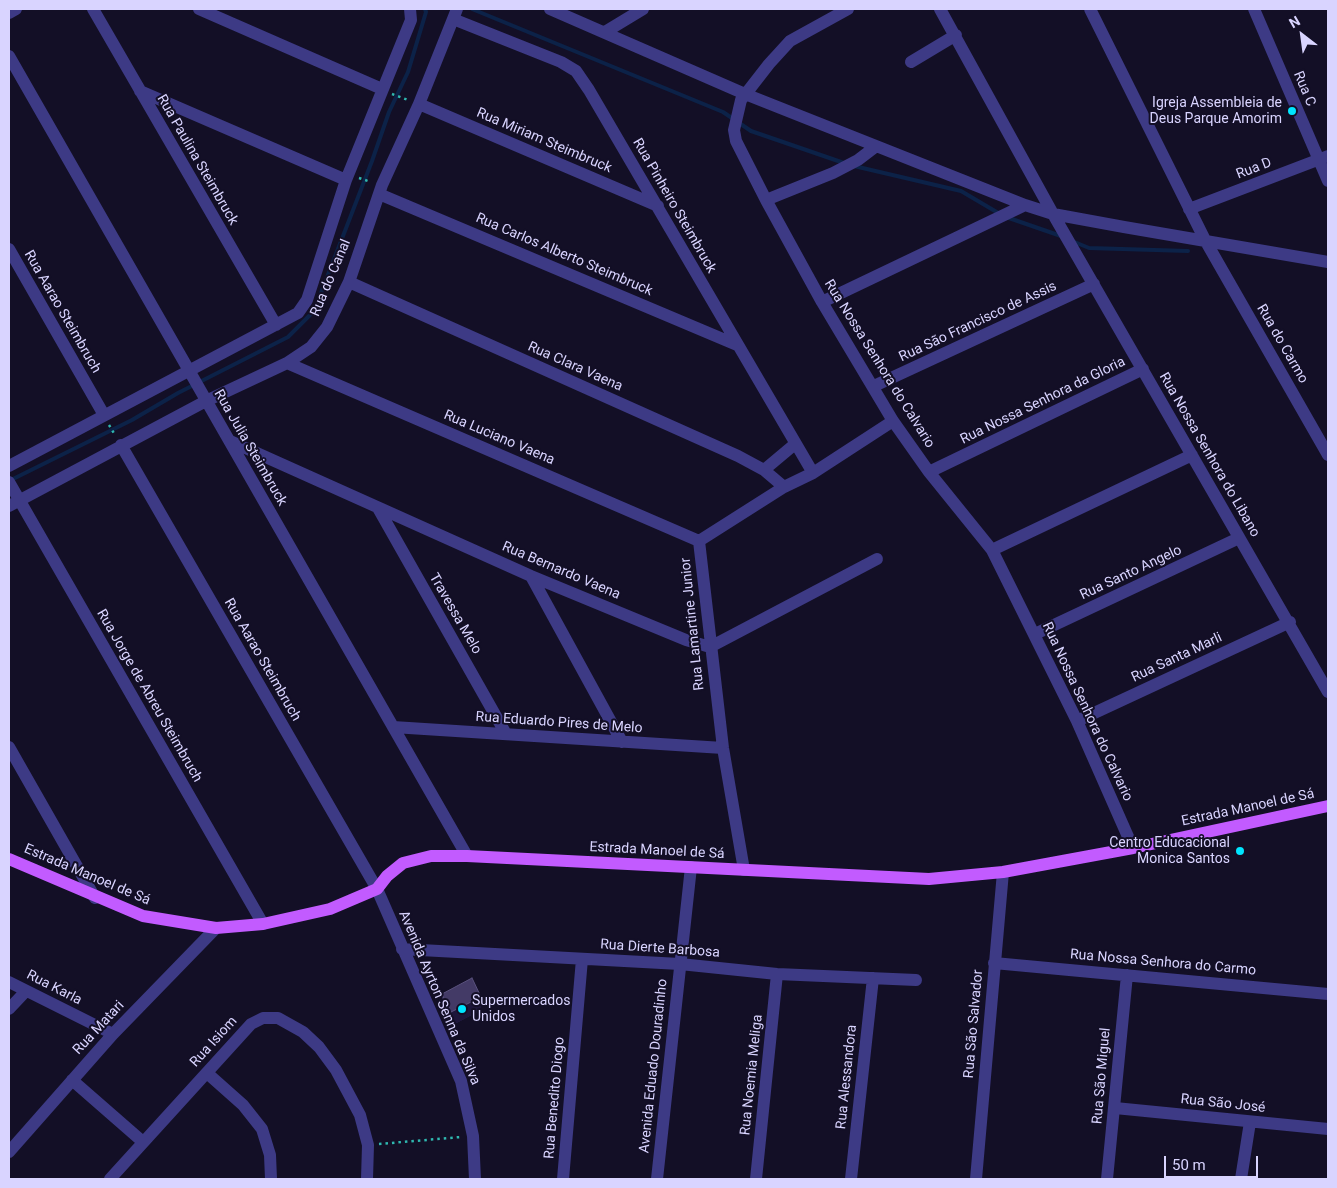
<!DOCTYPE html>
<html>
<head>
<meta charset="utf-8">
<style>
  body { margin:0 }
  #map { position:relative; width:1337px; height:1188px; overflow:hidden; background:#130f26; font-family:Roboto,sans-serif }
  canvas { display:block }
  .frame { position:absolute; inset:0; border:10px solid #d9d4ff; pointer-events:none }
  .north { position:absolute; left:1277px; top:10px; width:50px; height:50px; -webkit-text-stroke:4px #130f26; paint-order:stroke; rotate:330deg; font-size:14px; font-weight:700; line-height:20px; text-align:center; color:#d9d4ff }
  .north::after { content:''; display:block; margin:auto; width:18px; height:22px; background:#d9d4ff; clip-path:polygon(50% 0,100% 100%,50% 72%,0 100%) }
  .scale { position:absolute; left:1164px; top:1156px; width:94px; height:22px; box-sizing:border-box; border:2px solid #d9d4ff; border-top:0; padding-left:6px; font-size:15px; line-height:18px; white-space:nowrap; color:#d9d4ff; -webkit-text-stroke:4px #130f26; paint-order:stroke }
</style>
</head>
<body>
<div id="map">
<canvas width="1337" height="1188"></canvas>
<div class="frame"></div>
<div class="north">N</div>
<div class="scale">50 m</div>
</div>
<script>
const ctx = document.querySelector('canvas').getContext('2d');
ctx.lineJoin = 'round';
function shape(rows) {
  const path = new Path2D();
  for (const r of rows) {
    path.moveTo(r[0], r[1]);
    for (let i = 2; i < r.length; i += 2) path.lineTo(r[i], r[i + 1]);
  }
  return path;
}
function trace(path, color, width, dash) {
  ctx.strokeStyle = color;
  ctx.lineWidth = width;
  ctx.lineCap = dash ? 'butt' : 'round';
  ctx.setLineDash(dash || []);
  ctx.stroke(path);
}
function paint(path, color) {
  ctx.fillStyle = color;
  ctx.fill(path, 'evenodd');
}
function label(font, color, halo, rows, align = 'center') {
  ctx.font = font + ' Roboto,sans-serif';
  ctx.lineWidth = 4;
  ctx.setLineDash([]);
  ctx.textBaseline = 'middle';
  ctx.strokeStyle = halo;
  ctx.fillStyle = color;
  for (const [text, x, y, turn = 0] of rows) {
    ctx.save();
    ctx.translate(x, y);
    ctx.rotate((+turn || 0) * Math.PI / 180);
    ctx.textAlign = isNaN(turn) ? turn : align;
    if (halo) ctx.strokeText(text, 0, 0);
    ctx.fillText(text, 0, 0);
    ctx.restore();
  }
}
trace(shape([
  [472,9,723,112,751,131,844,163],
  [854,166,961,191,1000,214],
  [1006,217,1061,236],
  [1072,241,1089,248,1188,251],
  [11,480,132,420,178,393,288,337,314,311,372,161,389,112,408,72,426,12,425,9]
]), '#0c2248', 4);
trace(shape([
  [392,94,408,100],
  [359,178,371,182],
  [109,425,115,435],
  [379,1144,461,1137]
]), '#2fb8b0', 2.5, [2.5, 4]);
trace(shape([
  [93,9,276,325],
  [199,9,382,89],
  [550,9,745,94,1025,205,1053,214,1124,227,1328,262],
  [848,9,790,41,769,64,741,100,734,130,736,141,766,200,822,302,893,421,929,472,992,550,1077,721,1133,848],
  [940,9,1053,214,1328,692],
  [1090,9,1205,240,1328,455],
  [1254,9,1328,181],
  [9,13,16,9],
  [453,19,561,62,576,71,589,90,813,473],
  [605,32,643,9],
  [9,56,467,856],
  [911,62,956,35],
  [140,91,346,180],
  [419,104,658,206],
  [379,194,737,345],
  [766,200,833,173,858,160,875,147],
  [1189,209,1328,156],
  [9,249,104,415],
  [349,282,738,456,764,470,784,487],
  [822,302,1025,205],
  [287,363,699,541],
  [874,386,1094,284],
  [230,441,531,576,686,640,710,647,877,559],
  [121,445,377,889,461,1081,473,1136,475,1179],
  [9,466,298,313,307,300,346,180,411,20,410,9],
  [764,470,795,444],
  [929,472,1143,369],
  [9,482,263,924],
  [9,506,206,401,287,363,311,347,327,327,349,282,382,185,419,104,457,9],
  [378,508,506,734],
  [699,541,723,748,744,870],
  [699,541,784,487,813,473,893,421],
  [992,550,1192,455],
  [531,576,622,742],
  [1035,634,1239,538],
  [1077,721,1290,622],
  [393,727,723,748],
  [9,747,95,898],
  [402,949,680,964,777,974,916,980],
  [994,963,1328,994],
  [9,982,113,1034],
  [9,1009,26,991],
  [207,1073,243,1105,262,1129,270,1155,271,1179],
  [72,1080,143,1142],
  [1115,1108,1328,1129],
  [9,1152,113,1034,216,928],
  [110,1179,251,1024,263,1018,278,1018,303,1032,319,1047,336,1070,360,1115,368,1145,367,1179],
  [563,1179,582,959],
  [657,1179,691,867],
  [756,1179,777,974],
  [851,1179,873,978],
  [976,1179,1003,872],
  [1107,1179,1127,975],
  [1241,1179,1250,1122]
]), '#3d3a85', 12);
trace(shape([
  [9,859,143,916,216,928,263,924,330,909,377,889,387,876,403,863,431,856,467,856,929,879,1003,872,1133,848,1328,806]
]), '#c25bff', 12);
paint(shape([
  [442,994,481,1010,449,1027,442,1008]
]), '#312854');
paint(shape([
  [481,997,481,1010,449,1027,449,1013]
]), '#1d163a');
const building = shape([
  [472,978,481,997,449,1013,442,994,472,978]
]);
paint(building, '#433a66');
trace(building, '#5a527e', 1);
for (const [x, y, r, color] of [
  [1292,111,5,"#00e5ff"],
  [1240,851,5,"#00e5ff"],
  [462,1009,5,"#00e5ff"]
]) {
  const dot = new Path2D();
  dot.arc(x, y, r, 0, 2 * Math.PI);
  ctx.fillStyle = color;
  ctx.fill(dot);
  trace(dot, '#130f26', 2);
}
label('14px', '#d9d4ff', '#130f26', [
  ["Rua C",1304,89,67],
  ["Rua Miriam Steimbruck",544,141,23],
  ["Rua Paulina Steimbruck",197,160,60],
  ["Rua D",1254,169,-21],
  ["Rua Pinheiro Steimbruck",674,206,60],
  ["Rua Carlos Alberto Steimbruck",564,255,23],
  ["Rua do Canal",331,278,-67],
  ["Rua Aarao Steimbruch",62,312,60],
  ["Rua São Francisco de Assis",978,322,-25],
  ["Rua do Carmo",1282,344,60],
  ["Rua Nossa Senhora do Calvario",879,364,58],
  ["Rua Clara Vaena",575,367,24],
  ["Rua Nossa Senhora da Gloria",1043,401,-26],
  ["Rua Luciano Vaena",499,438,23],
  ["Rua Julia Steimbruck",250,448,60],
  ["Rua Nossa Senhora do Libano",1209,455,60],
  ["Rua Bernardo Vaena",561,571,23],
  ["Rua Santo Angelo",1131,573,-25],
  ["Travessa Melo",455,614,60],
  ["Rua Lamartine Junior",693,624,-96],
  ["Rua Santa Marli",1177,658,-25],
  ["Rua Aarao Steimbruch",262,660,60],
  ["Rua Jorge de Abreu Steimbruch",149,696,60],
  ["Rua Nossa Senhora do Calvario",1087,712,65],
  ["Rua Eduardo Pires de Melo",559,723,4],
  ["Estrada Manoel de Sá",1248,808,-12],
  ["Estrada Manoel de Sá",657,851,3],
  ["Estrada Manoel de Sá",87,875,23],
  ["Rua Dierte Barbosa",660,949,4],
  ["Rua Nossa Senhora do Carmo",1163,963,5],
  ["Rua Karla",54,988,27],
  ["Avenida Ayrton Senna da Silva",439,998,67],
  ["Rua São Salvador",974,1024,-85],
  ["Rua Matari",99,1028,-47],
  ["Rua Isiom",214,1042,-48],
  ["Avenida Eduado Douradinho",654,1066,-84],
  ["Rua Noemia Meliga",752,1075,-84],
  ["Rua São Miguel",1102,1076,-85],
  ["Rua Alessandora",847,1077,-84],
  ["Rua Benedito Diogo",555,1098,-85],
  ["Rua São José",1223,1104,6]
]);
label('14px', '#d9d4ff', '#130f26', [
  ["Igreja Assembleia de",1282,103],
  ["Deus Parque Amorim",1282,119],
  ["Centro Educacional",1230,843],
  ["Monica Santos",1230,859],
  ["Supermercados",472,1001,"left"],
  ["Unidos",472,1017,"left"]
], 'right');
</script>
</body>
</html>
